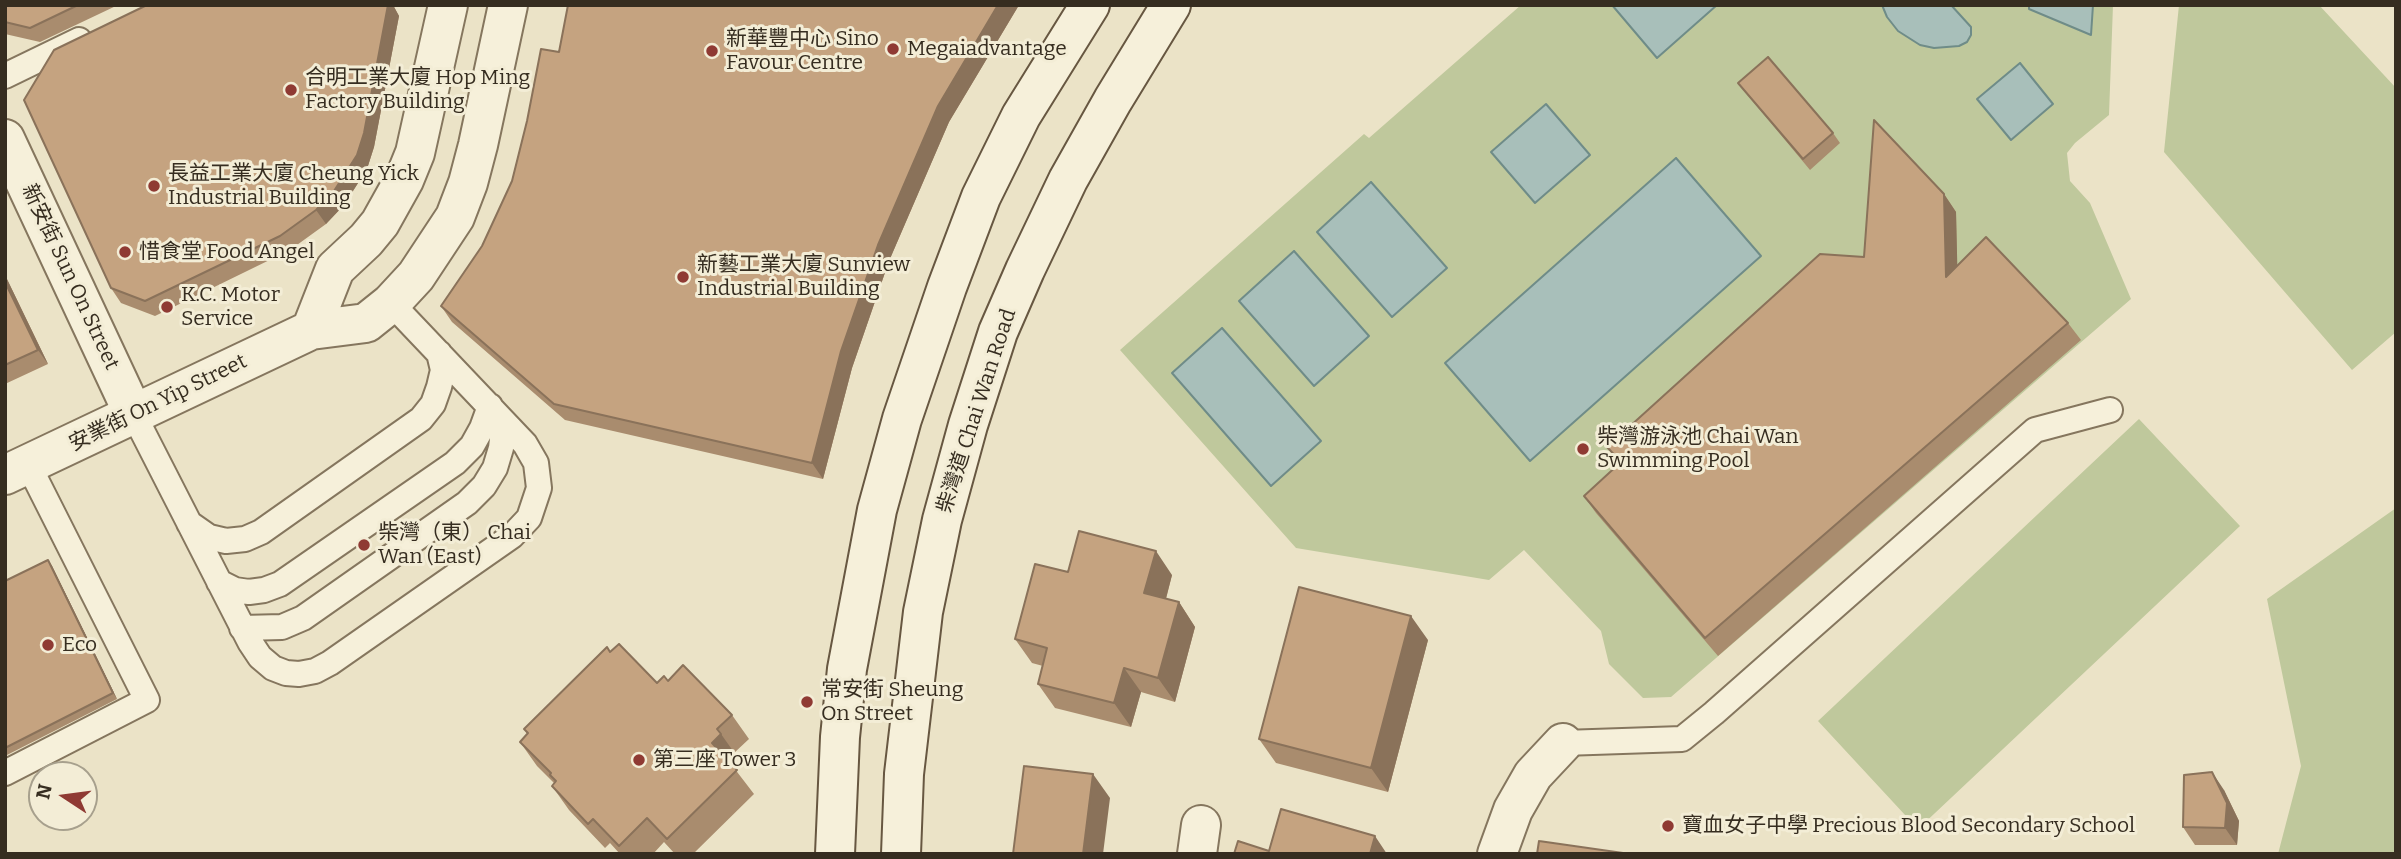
<!DOCTYPE html>
<html>
<head>
<meta charset="utf-8">
<style>
  body { margin:0 }
  #map { position:relative; width:2401px; height:859px; overflow:hidden; background:#ebe3c7; font-family:Bitter,serif }
  canvas { display:block }
  .frame { position:absolute; inset:0; border:7px solid #362d20; pointer-events:none }
  .north { position:absolute; left:28px; top:761px; width:70px; height:70px; box-sizing:border-box; background:#f3edd6; border:2px solid #a7a08d; border-radius:50%; rotate:283deg; font-size:19px; font-weight:700; line-height:28px; text-align:center; color:#362d20 }
  .north::after { content:''; display:block; margin:auto; width:24px; height:32px; background:#8f3a33; clip-path:polygon(50% 0,100% 100%,50% 72%,0 100%) }
</style>
</head>
<body>
<div id="map">
<canvas width="2401" height="859"></canvas>
<div class="frame"></div>
<div class="north">N</div>
</div>
<script>
const ctx = document.querySelector('canvas').getContext('2d');
ctx.lineJoin = 'round';
function paint(path, color) {
  ctx.fillStyle = color;
  ctx.fill(path, 'evenodd');
}
function shape(rows) {
  const path = new Path2D();
  for (const r of rows) {
    path.moveTo(r[0], r[1]);
    for (let i = 2; i < r.length; i += 2) path.lineTo(r[i], r[i + 1]);
  }
  return path;
}
function trace(path, color, width, dash) {
  ctx.strokeStyle = color;
  ctx.lineWidth = width;
  ctx.lineCap = dash ? 'butt' : 'round';
  ctx.setLineDash(dash || []);
  ctx.stroke(path);
}
function label(font, color, halo, rows, align = 'center') {
  ctx.font = font + ' Bitter,"Noto Sans TC",serif';
  ctx.lineWidth = 6;
  ctx.setLineDash([]);
  ctx.textBaseline = 'middle';
  ctx.strokeStyle = halo;
  ctx.fillStyle = color;
  for (const [text, x, y, turn = 0] of rows) {
    ctx.save();
    ctx.translate(x, y);
    ctx.rotate((+turn || 0) * Math.PI / 180);
    ctx.textAlign = isNaN(turn) ? turn : align;
    if (halo) ctx.strokeText(text, 0, 0);
    ctx.fillText(text, 0, 0);
    ctx.restore();
  }
}
paint(shape([
  [1521,5,2113,5,2109,115,2075,143,2067,153,2070,181,2090,203,2131,299,1671,697,1643,698,1609,664,1601,631,1524,550,1489,580,1296,548,1120,350,1364,134,1369,138],
  [2179,5,2319,5,2396,88,2396,332,2352,370,2164,152],
  [2139,419,2240,526,1918,829,1818,721],
  [2396,508,2396,854,2278,854,2301,766,2267,599]
]), '#bfc89c');
const water = shape([
  [1612,5,1717,5,1657,58,1612,5],
  [1882,5,1951,5,1971,27,1971,35,1967,42,1959,46,1934,48,1920,45,1898,31,1887,17,1882,5],
  [2029,5,2093,5,2091,35,2029,9,2029,5],
  [2020,63,2053,104,2011,140,1977,99,2020,63],
  [1546,104,1590,155,1535,203,1491,152,1546,104],
  [1676,158,1761,256,1530,461,1445,363,1676,158],
  [1371,182,1447,268,1392,317,1317,232,1371,182],
  [1294,251,1369,336,1314,386,1239,301,1294,251],
  [1222,328,1321,441,1271,486,1172,373,1222,328]
]);
paint(water, '#a8bfba');
trace(water, '#6f8c88', 2);
const service = shape([
  [5,76,79,40],
  [134,415,250,642,260,657,273,668,286,673,299,674,315,671,330,663,512,536,529,518,539,488,536,463,525,444,391,303],
  [189,523,209,537,226,541,245,539,261,532,421,419,433,404,439,387,443,370,439,353],
  [219,582,235,590,249,592,264,590,280,584,455,463,472,446,482,428,490,406],
  [242,628,282,627,303,618,467,503,484,486,495,468,501,448,504,422],
  [1563,743,1682,739,1714,713,2035,430,2110,410],
  [5,773,147,700,28,464]
]);
const minor = shape([
  [5,139,134,415],
  [1197,854,1201,825],
  [1497,854,1513,810,1533,775,1563,743]
]);
const tertiary = shape([
  [311,330,335,269,366,240,380,223,404,180,415,153,448,5],
  [5,475,311,330,366,323,391,303,416,276,455,217,468,183,478,145,508,5]
]);
const secondary = shape([
  [835,854,840,737,847,669,877,510,902,419,947,287,981,197,1021,116,1090,5],
  [901,854,904,774,923,612,942,520,968,425,998,332,1025,270,1068,180,1113,100,1171,5]
]);
trace(service, '#85765e', 28);
trace(minor, '#85765e', 42);
trace(tertiary, '#85765e', 42);
trace(secondary, '#675741', 42);
trace(service, '#f6f0da', 24);
trace(minor, '#f6f0da', 38);
trace(tertiary, '#f6f0da', 38);
trace(secondary, '#f6f0da', 38);
paint(shape([
  [5,5,118,5,40,42,5,34],
  [147,5,393,5,399,16,374,147,367,169,344,205,326,224,290,250,155,316,121,303,111,288],
  [568,5,1019,5,949,122,889,261,852,368,823,479,565,420,452,322,441,306,482,246,512,181,559,52],
  [1738,83,1833,133,1840,143,1810,170,1746,93],
  [1944,194,1956,212,1957,265,2068,323,2081,340,1718,656,1596,513,1584,496,1619,464,1607,447,1864,257],
  [5,275,48,364,5,384],
  [48,560,52,566,117,699,5,756,5,581],
  [1068,572,1172,575,1166,599,1179,602,1195,627,1175,702,1141,692,1131,727,1055,708,1038,684,1043,666,1032,663,1015,639],
  [1428,640,1388,792,1276,763,1259,739],
  [610,652,657,683,668,681,732,715,749,739,734,753,738,758,731,764,754,794,693,854,675,854,664,842,653,854,620,854,610,843,605,848,569,810,552,786,554,783,537,766,520,742,527,734,524,729],
  [2224,790,2239,821,2237,845,2195,845,2183,827]
]), '#a98c6e');
paint(shape([
  [388,5,393,5,399,16,374,147,367,169,344,205,326,224,316,210],
  [998,5,1019,5,949,122,889,261,852,368,823,479,812,463,841,351,878,245,938,106],
  [1944,194,1956,212,1958,294,1946,277],
  [5,275,48,364,38,350,5,282],
  [1156,551,1172,575,1161,617,1144,593],
  [48,560,52,566,117,699,113,693],
  [1179,602,1195,627,1175,702,1158,678],
  [1411,616,1428,640,1388,792,1371,768],
  [1124,668,1141,692,1131,727,1114,703],
  [721,734,738,758,729,767,712,743],
  [2212,772,2224,790,2239,821,2237,845,2225,828],
  [1093,774,1110,798,1103,854,1083,854],
  [1375,836,1387,854,1370,854]
]), '#8a725a');
const building = shape([
  [5,5,78,5,30,28,5,22,5,5],
  [147,5,388,5,364,133,357,155,334,191,316,210,280,236,145,301,111,288,24,100,54,50,147,5],
  [568,5,998,5,938,106,878,245,841,351,812,463,554,404,441,306,482,246,512,181,527,121,541,49,559,52,568,5],
  [1768,57,1833,133,1803,159,1738,83,1768,57],
  [1874,120,1944,194,1946,277,1986,237,2068,323,1705,638,1584,496,1621,462,1607,447,1820,254,1864,257,1874,120],
  [5,282,38,350,5,365,5,282],
  [1079,531,1156,551,1144,593,1179,602,1158,678,1124,668,1114,703,1038,684,1047,648,1015,639,1035,564,1068,572,1079,531],
  [48,560,113,693,5,748,5,581,48,560],
  [1299,587,1411,616,1371,768,1259,739,1299,587],
  [619,644,657,683,664,676,668,681,683,665,732,715,717,729,721,734,712,743,737,770,667,839,647,818,619,846,593,819,588,824,552,786,556,781,550,775,551,773,520,742,528,733,524,729,607,647,610,652,619,644],
  [1024,766,1093,774,1083,854,1013,854,1024,766],
  [2212,772,2227,803,2225,828,2183,827,2184,775,2212,772],
  [1281,809,1375,836,1370,854,1234,854,1238,841,1269,851,1281,809],
  [1539,841,1630,854,1537,854,1539,841]
]);
paint(building, '#c5a380');
trace(building, '#8a725a', 2);
for (const [x, y, r, color] of [
  [893,49,7,"#8f3a33"],
  [712,51,7,"#8f3a33"],
  [291,90,7,"#8f3a33"],
  [154,186,7,"#8f3a33"],
  [125,252,7,"#8f3a33"],
  [683,277,7,"#8f3a33"],
  [167,307,7,"#8f3a33"],
  [1583,449,7,"#8f3a33"],
  [364,545,7,"#8f3a33"],
  [48,645,7,"#8f3a33"],
  [807,702,7,"#8f3a33"],
  [639,760,7,"#8f3a33"],
  [1668,826,7,"#8f3a33"]
]) {
  const dot = new Path2D();
  dot.arc(x, y, r, 0, 2 * Math.PI);
  ctx.fillStyle = color;
  ctx.fill(dot);
  trace(dot, '#f3edd6', 2.5);
}
label('21px', '#362d20', '#f3edd6', [
  ["新華豐中心 Sino",726,39],
  ["Favour Centre",726,63],
  ["Megaiadvantage",907,49],
  ["合明工業大廈 Hop Ming",305,78],
  ["Factory Building",305,102],
  ["長益工業大廈 Cheung Yick",168,174],
  ["Industrial Building",168,198],
  ["惜食堂 Food Angel",139,252],
  ["新藝工業大廈 Sunview",697,265],
  ["Industrial Building",697,289],
  ["K.C. Motor",181,295],
  ["Service",181,319],
  ["柴灣游泳池 Chai Wan",1597,437],
  ["Swimming Pool",1597,461],
  ["柴灣（東） Chai",378,533],
  ["Wan (East)",378,557],
  ["Eco",62,645],
  ["常安街 Sheung",821,690],
  ["On Street",821,714],
  ["第三座 Tower 3",653,760],
  ["寶血女子中學 Precious Blood Secondary School",1682,826]
], 'left');
label('21px', '#362d20', '#f3edd6', [
  ["新安街 Sun On Street",70,277,65],
  ["安業街 On Yip Street",158,403,-26],
  ["柴灣道 Chai Wan Road",977,411,-72]
]);
</script>
</body>
</html>
